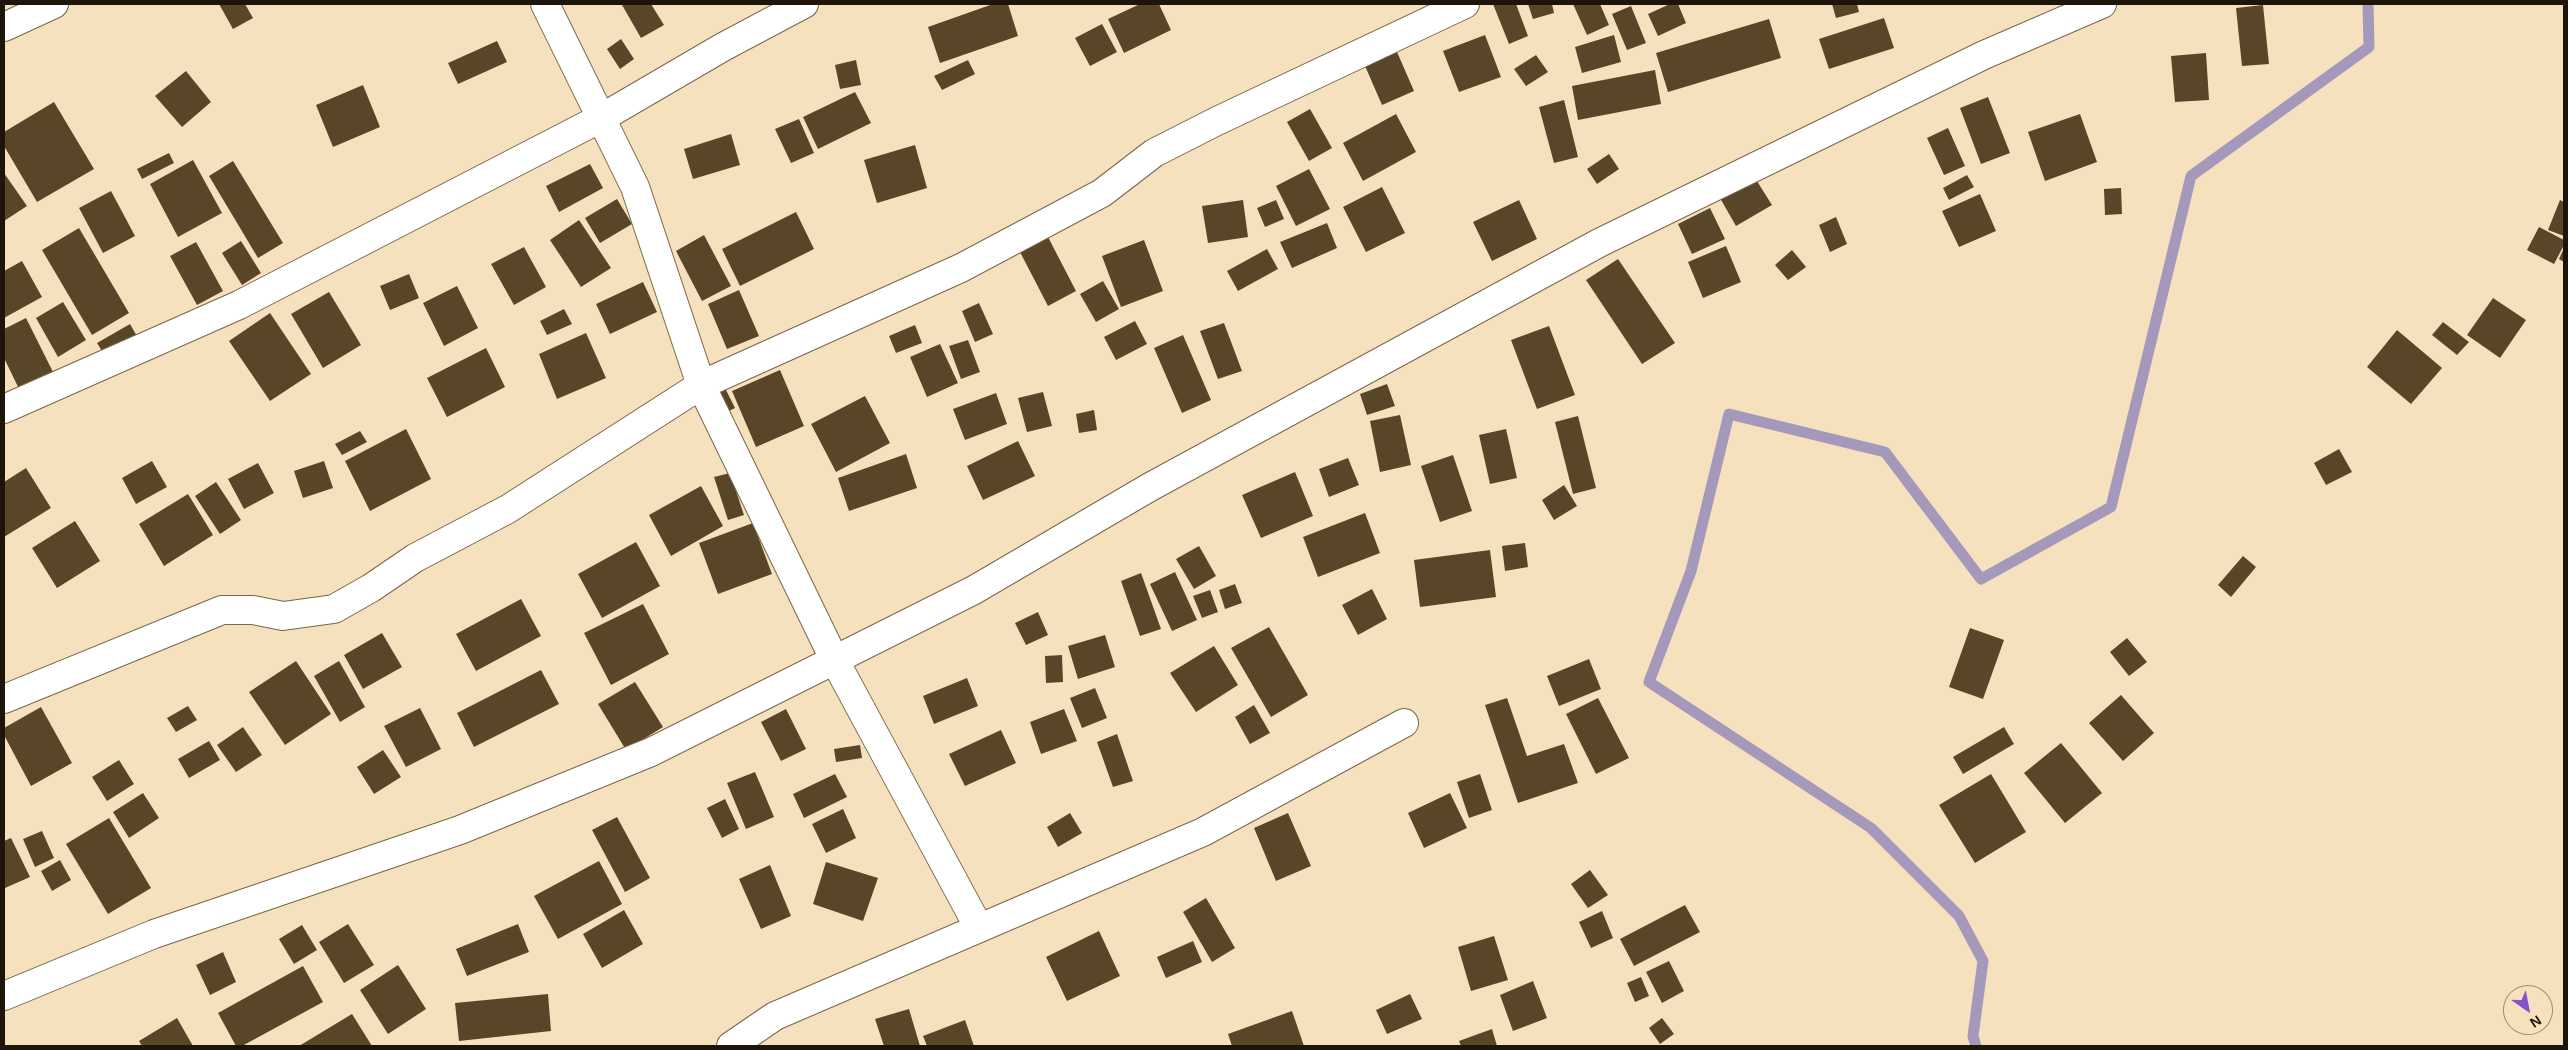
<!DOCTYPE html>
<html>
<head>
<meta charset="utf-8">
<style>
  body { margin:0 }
  #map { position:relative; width:2568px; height:1050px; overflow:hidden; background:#f6e1bf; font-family:Helvetica,sans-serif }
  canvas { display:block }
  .frame { position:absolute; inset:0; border:5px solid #1d1509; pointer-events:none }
  .north { position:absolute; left:2503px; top:985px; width:50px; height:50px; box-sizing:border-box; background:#f6e1bf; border:1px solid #9f8f76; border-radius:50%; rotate:147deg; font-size:14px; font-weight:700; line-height:20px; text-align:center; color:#1d1509 }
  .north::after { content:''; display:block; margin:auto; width:18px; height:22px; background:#8752ca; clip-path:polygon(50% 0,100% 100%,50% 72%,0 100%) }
</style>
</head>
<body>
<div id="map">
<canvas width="2568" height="1050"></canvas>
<div class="frame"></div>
<div class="north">N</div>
</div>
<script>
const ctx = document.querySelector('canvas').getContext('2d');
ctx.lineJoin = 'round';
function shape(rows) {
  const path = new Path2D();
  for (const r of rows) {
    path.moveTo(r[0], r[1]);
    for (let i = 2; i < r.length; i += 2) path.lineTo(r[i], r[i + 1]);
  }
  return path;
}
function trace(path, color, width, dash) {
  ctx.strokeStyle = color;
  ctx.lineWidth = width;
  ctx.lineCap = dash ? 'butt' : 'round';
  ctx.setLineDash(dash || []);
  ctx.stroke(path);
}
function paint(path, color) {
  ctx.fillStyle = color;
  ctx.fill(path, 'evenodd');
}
trace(shape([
  [1976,1046,1973,1036,1983,961,1959,916,1871,828,1649,682,1691,571,1729,414,1885,452,1981,579,2111,507,2191,176,2369,47,2368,4]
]), '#a498bb', 11);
paint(shape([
  [219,4,245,4,253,18,233,29],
  [624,4,651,4,664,25,641,38,622,5],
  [993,4,1008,4,1018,36,940,63,928,27],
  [1140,4,1159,4,1171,30,1124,53,1108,19],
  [1493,4,1516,4,1528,36,1509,44],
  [1528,4,1552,4,1554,13,1533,19],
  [1573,4,1600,4,1609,25,1587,35],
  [1670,4,1678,4,1686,23,1658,36,1648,14],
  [1832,4,1857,4,1859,12,1836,18],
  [2263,5,2269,64,2242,66,2236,8],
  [1631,6,1646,43,1627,50,1612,14],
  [1884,18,1894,48,1829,69,1819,39],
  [1769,19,1781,58,1668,92,1656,53],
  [1102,24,1117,52,1090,66,1075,38],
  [1485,35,1501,77,1459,92,1443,51],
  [1614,35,1621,62,1582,73,1575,47],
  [621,39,634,59,620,69,607,49],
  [497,41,507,62,458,84,448,63],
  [1394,45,1414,91,1382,105,1362,59],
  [2206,53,2209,100,2175,102,2171,56],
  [1536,55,1548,72,1526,86,1514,69],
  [856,60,861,85,840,89,835,65],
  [968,60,975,74,942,90,934,76],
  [1655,70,1661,104,1578,120,1572,86],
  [186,71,211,102,182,127,155,96],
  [363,85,380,127,333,147,316,105],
  [855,92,871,123,818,149,803,117],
  [1988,97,2010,153,1981,164,1960,108],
  [1564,100,1578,157,1554,163,1539,107],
  [54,102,94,169,37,202,4,146,4,132],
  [1310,109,1332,148,1309,161,1287,122],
  [1396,114,1416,152,1363,181,1343,143],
  [2080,114,2097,162,2045,181,2028,132],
  [799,119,814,153,791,163,775,129],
  [1948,128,1965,166,1944,175,1927,138],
  [731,134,740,165,693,179,684,149],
  [915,145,927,188,877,203,864,160],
  [169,153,174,163,142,179,137,169],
  [1609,154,1619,169,1597,184,1587,169],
  [193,160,222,213,178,237,150,184],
  [233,161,283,243,258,258,209,176],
  [590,164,603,188,559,212,546,186],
  [1309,169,1330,209,1296,226,1276,186],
  [4,173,27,206,4,221],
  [1967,175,1974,187,1949,200,1943,188],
  [1755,178,1772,205,1736,226,1720,198],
  [1382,187,1405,233,1366,252,1343,207],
  [2121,188,2122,214,2105,215,2104,189],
  [111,191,135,236,103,253,79,208],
  [1980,194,1996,231,1959,247,1942,211],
  [617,199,632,224,600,243,585,218],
  [1243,200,1248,237,1208,243,1202,206],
  [1276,200,1284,219,1265,227,1257,208],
  [1519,200,1537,239,1492,261,1473,222],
  [2560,200,2564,202,2564,236,2548,230],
  [1710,208,1725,239,1692,254,1678,224],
  [796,212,814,249,740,286,722,249],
  [1836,217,1847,244,1830,252,1819,225],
  [579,220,611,268,581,287,550,240],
  [1327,223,1337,248,1292,268,1280,242],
  [2539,227,2564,240,2564,245,2554,264,2527,250],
  [79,228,129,313,92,335,42,250],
  [704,235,731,286,702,301,676,251],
  [1048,237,1076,291,1048,306,1020,252],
  [1144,240,1163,291,1121,307,1102,256],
  [241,241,261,273,242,285,222,253],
  [196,242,223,291,197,305,170,256],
  [1726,246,1741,282,1703,298,1688,262],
  [524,247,546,287,514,305,491,264],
  [2564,248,2564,262,2559,259],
  [1267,249,1278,269,1238,291,1227,271],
  [1792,250,1806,267,1788,280,1775,265],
  [1618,259,1675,343,1642,364,1586,280],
  [22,261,42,297,4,318,4,271],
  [409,274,419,298,390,310,380,286],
  [1103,281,1119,309,1096,322,1080,294],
  [643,282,657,312,610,334,596,304],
  [457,286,478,328,444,346,423,303],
  [739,290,759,336,727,349,708,304],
  [329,292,361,345,323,368,291,314],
  [2493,298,2526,320,2500,358,2467,335],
  [63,302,86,340,58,357,36,318],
  [979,303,993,334,975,342,962,311],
  [564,309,572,324,547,335,540,321],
  [270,313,311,374,270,401,229,341],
  [26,318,55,376,21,393,4,358,4,329],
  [1135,321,1147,344,1116,360,1104,337],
  [2443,322,2469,342,2457,355,2432,335],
  [1224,323,1242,371,1218,379,1200,331],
  [130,324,138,338,105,356,97,343],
  [915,325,922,343,896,353,889,336],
  [1549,326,1575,395,1537,409,1511,340],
  [2397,330,2442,368,2411,404,2367,367],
  [586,333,606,378,557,399,539,354],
  [1183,335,1211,400,1182,413,1154,348],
  [968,340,980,372,961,379,949,346],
  [940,344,958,383,927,397,910,357],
  [486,348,505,387,447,417,427,378],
  [780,370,804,426,756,447,732,391],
  [1387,384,1395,406,1367,415,1360,394],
  [724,386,735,408,723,414,712,392],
  [1043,392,1052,426,1027,432,1018,398],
  [996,393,1007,424,965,440,953,409],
  [865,396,890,443,836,472,811,424],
  [1094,410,1097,430,1079,433,1076,414],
  [1400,415,1411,465,1380,472,1370,421],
  [1578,416,1596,488,1573,494,1555,422],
  [406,429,431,479,370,511,345,461],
  [1506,429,1517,478,1490,484,1479,435],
  [360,431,367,442,342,455,335,444],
  [1018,441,1035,476,983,500,967,466],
  [2339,449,2352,472,2326,485,2314,463],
  [906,454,917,488,849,511,838,478],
  [1453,455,1472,511,1440,522,1421,466],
  [1348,458,1359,485,1329,497,1319,469],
  [152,461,167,487,136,504,122,478],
  [324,461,333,488,303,498,294,471],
  [258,463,274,493,244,509,228,479],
  [26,468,51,508,4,537,4,482],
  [1295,472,1313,516,1261,538,1242,495],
  [730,473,744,515,728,520,714,477],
  [216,482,241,520,220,534,195,496],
  [1564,485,1577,506,1554,520,1542,500],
  [701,486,723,526,671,556,649,515],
  [188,494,213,535,164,566,139,524],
  [1365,513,1380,553,1318,577,1303,537],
  [75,521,100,561,57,588,32,548],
  [753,523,772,574,718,594,699,543],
  [636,542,660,586,602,618,578,574],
  [1525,543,1528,567,1505,571,1502,546],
  [1199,546,1216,576,1194,589,1176,559],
  [1490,550,1496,597,1420,607,1414,560],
  [2243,556,2256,567,2231,597,2218,585],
  [1175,572,1197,620,1172,631,1150,584],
  [1141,573,1161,629,1140,636,1121,581],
  [1235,584,1242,603,1225,609,1219,590],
  [1372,589,1387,619,1358,635,1342,605],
  [1210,590,1218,612,1202,618,1193,596],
  [521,599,541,636,476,671,456,634],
  [643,604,669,654,611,685,584,633],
  [1038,612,1048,635,1026,645,1015,623],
  [1269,627,1308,695,1271,717,1231,648],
  [1970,628,2004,640,1983,699,1949,687],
  [382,633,402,667,363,689,344,655],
  [1105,635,1115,667,1078,679,1068,646],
  [2127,638,2147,662,2129,676,2110,652],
  [1214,646,1238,685,1196,712,1170,673],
  [1062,655,1063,682,1046,683,1045,656],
  [1589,659,1601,689,1559,706,1547,676],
  [296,661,331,714,285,745,249,692],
  [339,661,365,707,340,722,314,676],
  [541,670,559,704,474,747,457,713],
  [967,678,978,706,934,724,923,696],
  [635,682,663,727,626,750,598,704],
  [1095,688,1107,718,1082,728,1070,698],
  [2121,695,2154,733,2123,761,2089,723],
  [1507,698,1527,756,1564,744,1578,783,1518,803,1485,705],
  [1598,698,1629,758,1596,774,1566,714],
  [1254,705,1270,733,1250,744,1235,717],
  [188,706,197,720,176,732,167,718],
  [41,707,72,763,31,786,4,735,4,728],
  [420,708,441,749,406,767,384,726],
  [786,709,806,749,781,761,761,722],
  [1064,709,1077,741,1041,754,1030,722],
  [243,727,262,755,236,772,217,745],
  [2004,727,2014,744,1963,774,1953,757],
  [1001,730,1016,763,965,786,949,754],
  [1117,734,1133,781,1113,787,1097,742],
  [209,741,220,760,189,778,178,759],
  [2061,743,2102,793,2065,823,2024,773],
  [860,745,862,758,836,762,834,749],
  [383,750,401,777,374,794,357,767],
  [119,760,134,784,107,801,92,777],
  [755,772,774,817,746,829,727,783],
  [835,774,847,797,804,818,793,794],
  [1480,774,1492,810,1469,818,1457,782],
  [1991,774,2026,832,1975,863,1939,805],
  [143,793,159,818,129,838,113,812],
  [1450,793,1467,828,1424,848,1408,813],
  [725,799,739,829,722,838,707,808],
  [843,809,856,838,826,853,812,824],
  [1070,813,1082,833,1058,847,1047,827],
  [1288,813,1311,866,1276,881,1254,828],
  [617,817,650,878,625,892,592,830],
  [109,818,151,888,108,914,66,844],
  [42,831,54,858,35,867,23,839],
  [11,838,30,877,5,888,4,841],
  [60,860,71,880,52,891,41,871],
  [599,861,622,904,558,939,534,896],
  [826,862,878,878,863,921,813,904],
  [770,865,791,916,761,929,739,879],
  [1590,870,1608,895,1588,908,1571,884],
  [1206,898,1235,948,1212,962,1183,912],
  [1685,905,1700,932,1634,966,1620,939],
  [624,910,643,944,602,968,583,934],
  [1602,911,1613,938,1591,948,1579,922],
  [348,924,374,965,344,983,319,942],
  [518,924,529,952,467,976,456,949],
  [302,925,317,950,294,964,279,939],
  [1099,931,1120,976,1067,1001,1046,957],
  [1494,936,1508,980,1471,991,1458,947],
  [1193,941,1202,962,1166,978,1157,957],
  [223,952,236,982,210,995,196,965],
  [1669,961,1684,991,1662,1003,1646,972],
  [398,965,426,1009,388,1034,360,990],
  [303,966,323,1002,242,1046,236,1046,218,1013],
  [1641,977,1649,996,1635,1002,1627,983],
  [1533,981,1547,1018,1513,1031,1500,995],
  [548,994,551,1031,459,1041,455,1003],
  [1410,994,1422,1019,1387,1034,1376,1010],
  [909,1009,920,1046,884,1046,875,1019],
  [1292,1011,1304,1046,1232,1046,1228,1034],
  [352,1014,372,1046,299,1046],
  [177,1018,193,1046,142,1046,139,1041],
  [1662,1018,1674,1034,1660,1044,1649,1028],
  [965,1020,974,1046,927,1046,923,1036],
  [1492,1029,1497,1046,1461,1046,1459,1041]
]), '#594628');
const minor = shape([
  [545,4,635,187,701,385,834,659,979,928],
  [4,27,54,4],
  [4,409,239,305,603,117,723,47,804,4],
  [4,699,222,610,253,610,283,616,334,609,371,588,415,558,508,509,701,385,961,268,1102,193,1154,153,1217,121,1465,4],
  [4,996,154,934,460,830,651,752,974,590,1150,487,1599,243,1984,55,2102,4],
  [731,1046,775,1016,1203,832,1404,723]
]);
trace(minor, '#796648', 30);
trace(minor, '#fff', 28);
</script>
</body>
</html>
